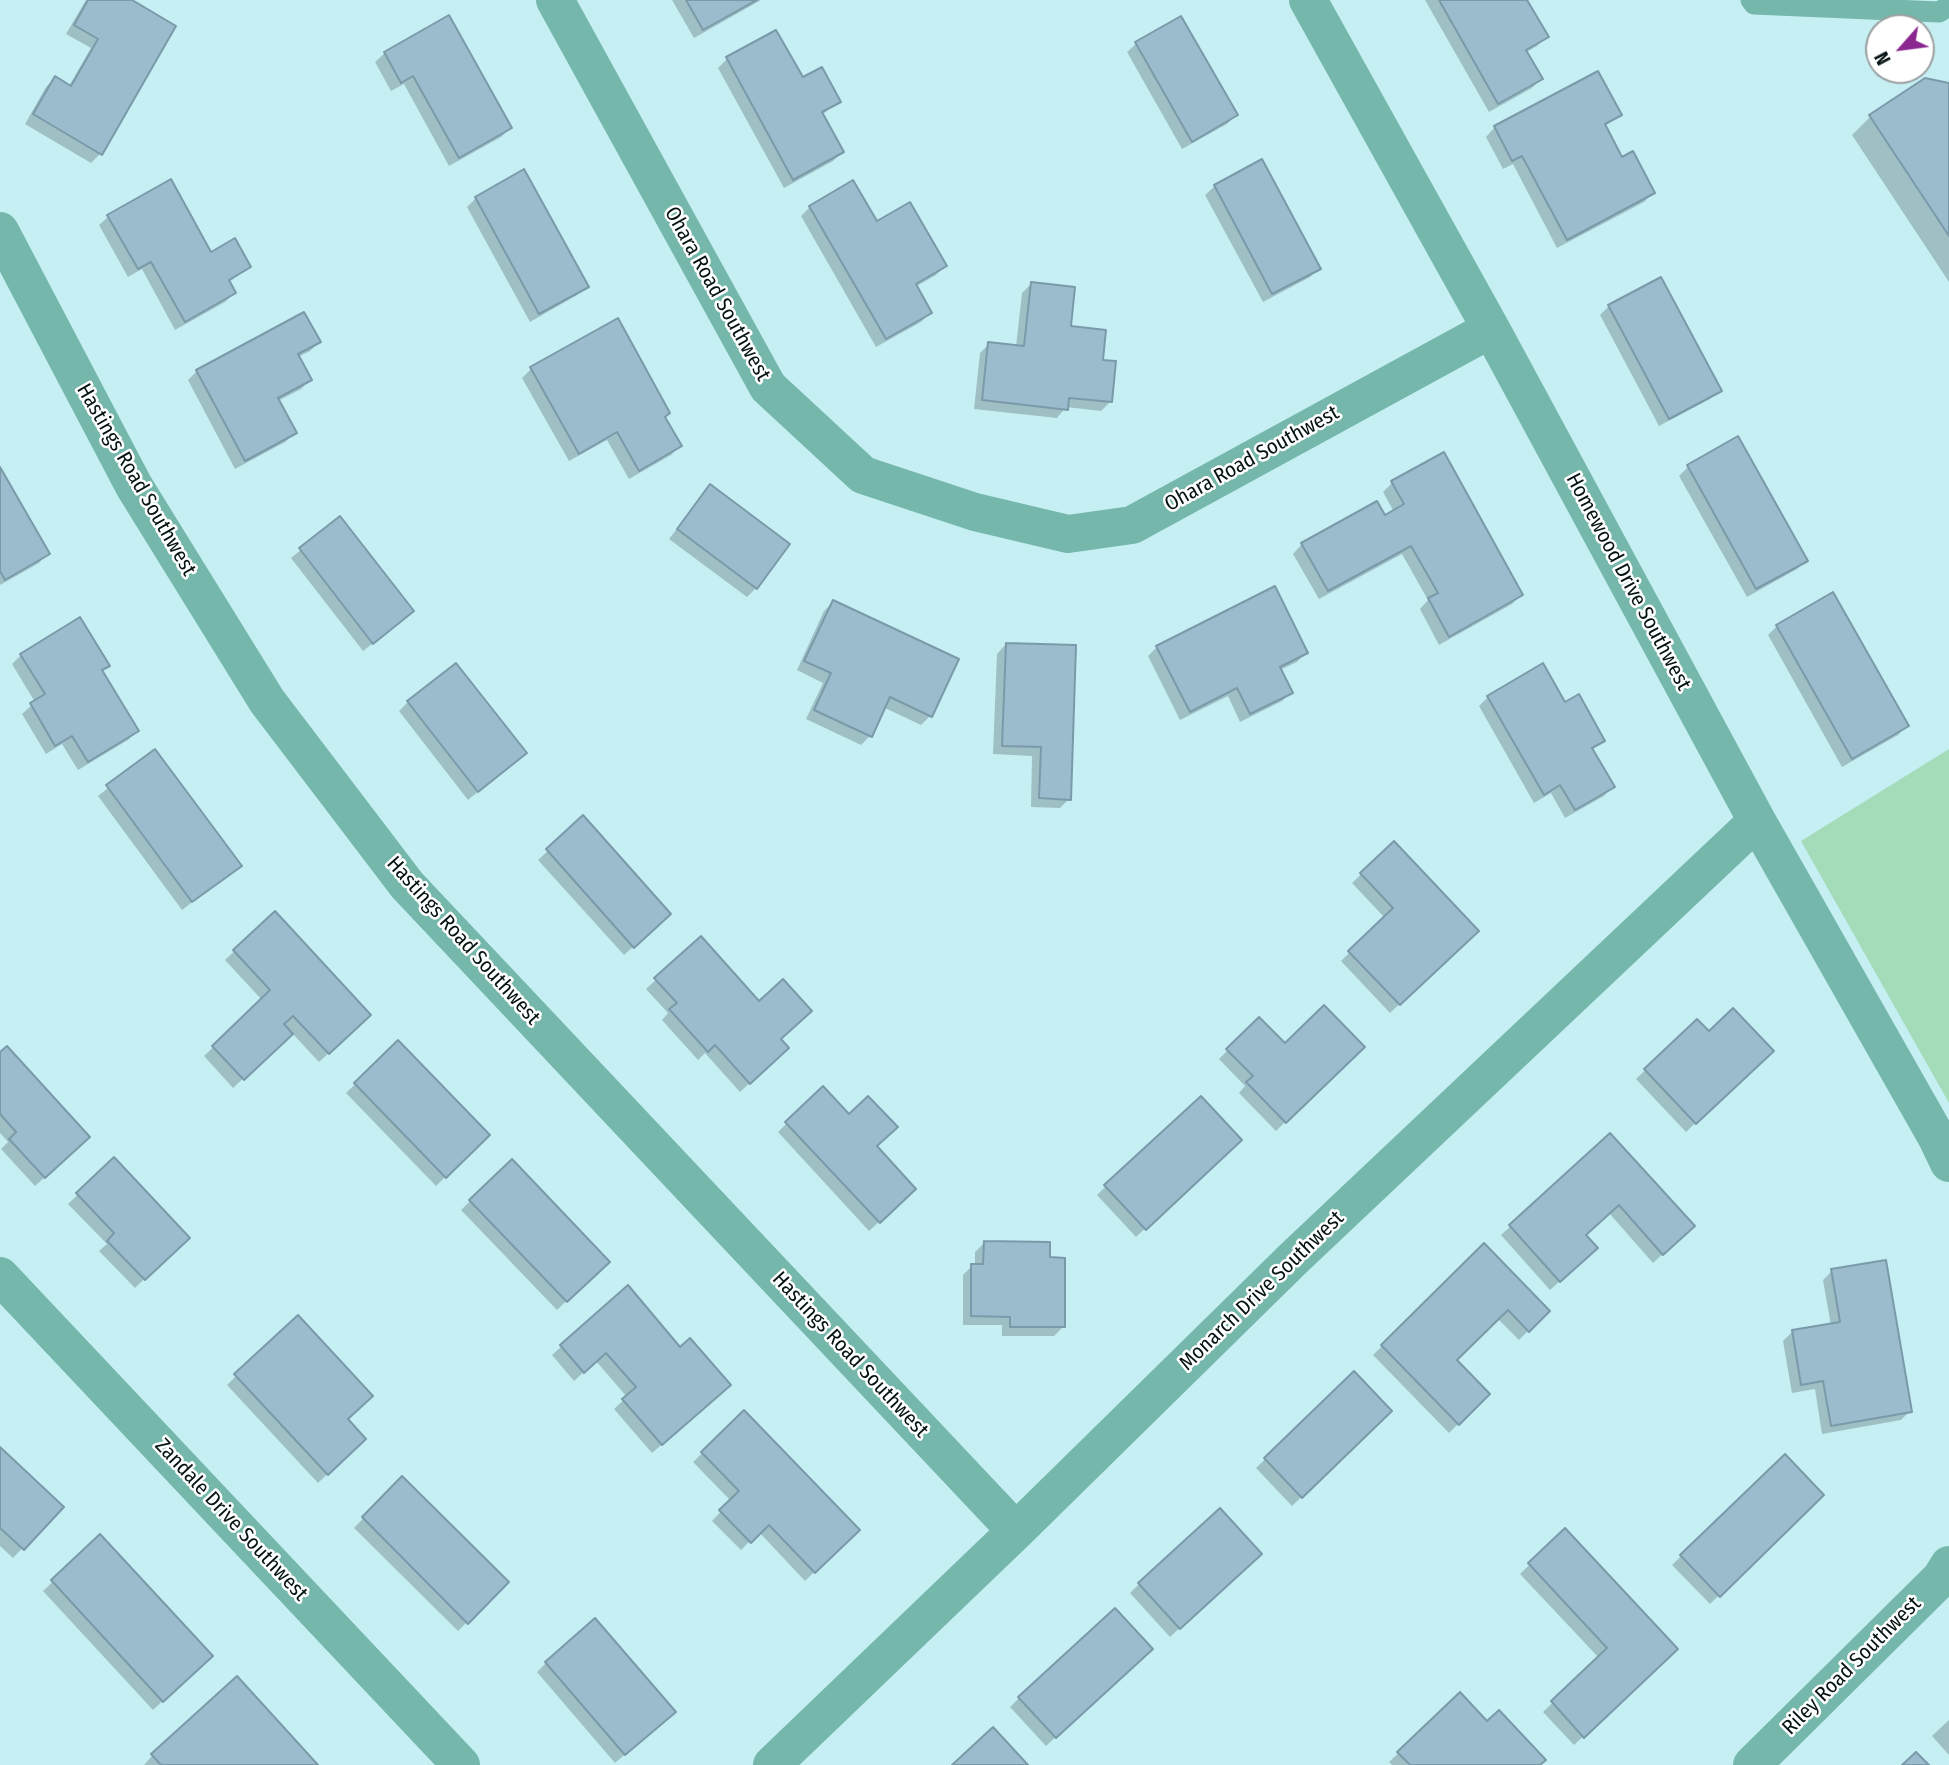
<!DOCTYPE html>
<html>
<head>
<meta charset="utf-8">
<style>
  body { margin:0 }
  #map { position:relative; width:1949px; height:1765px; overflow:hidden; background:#c6eff4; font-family:"Fira Sans Condensed",sans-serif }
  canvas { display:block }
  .north { position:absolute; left:1865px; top:14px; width:70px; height:70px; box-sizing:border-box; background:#fff; border:2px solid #9ba0a1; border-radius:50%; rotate:242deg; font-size:19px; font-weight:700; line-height:28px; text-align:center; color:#041214 }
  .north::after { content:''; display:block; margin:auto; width:24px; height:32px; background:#8b2890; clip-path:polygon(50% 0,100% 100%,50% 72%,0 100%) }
</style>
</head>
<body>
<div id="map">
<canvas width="1949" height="1765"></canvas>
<div class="north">N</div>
</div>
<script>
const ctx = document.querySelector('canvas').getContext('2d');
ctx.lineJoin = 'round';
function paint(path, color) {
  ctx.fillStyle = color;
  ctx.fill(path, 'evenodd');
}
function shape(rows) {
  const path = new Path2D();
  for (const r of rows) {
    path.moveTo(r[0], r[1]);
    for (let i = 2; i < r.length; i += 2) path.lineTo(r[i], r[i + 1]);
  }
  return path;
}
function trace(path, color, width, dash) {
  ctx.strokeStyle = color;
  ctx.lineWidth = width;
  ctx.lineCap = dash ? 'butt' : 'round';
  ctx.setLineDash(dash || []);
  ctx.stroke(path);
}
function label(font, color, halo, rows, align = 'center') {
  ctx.font = font + ' "Fira Sans Condensed",sans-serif';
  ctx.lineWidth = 5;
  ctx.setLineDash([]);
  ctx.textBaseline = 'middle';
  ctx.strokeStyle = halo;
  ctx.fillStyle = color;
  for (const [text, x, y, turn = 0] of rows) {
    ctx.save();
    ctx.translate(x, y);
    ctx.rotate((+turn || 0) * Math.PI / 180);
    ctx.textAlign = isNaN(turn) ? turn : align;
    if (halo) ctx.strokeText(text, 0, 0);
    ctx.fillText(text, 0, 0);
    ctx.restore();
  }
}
paint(shape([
  [1949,749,1949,1103,1801,841]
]), '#a4dbb9');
paint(shape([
  [86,0,128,0,100,154,91,163,25,124,46,87,55,78,69,86,91,48,66,34],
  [672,0,761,0,694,38],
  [1425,0,1525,0,1546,37,1537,46,1525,53,1541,79,1532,88,1489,112],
  [449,18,510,128,501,137,449,166,404,84,391,91,375,62,385,53],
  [1137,43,1236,115,1227,124,1182,149,1127,52],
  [727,59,802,80,839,101,822,115,842,152,833,161,784,188,718,68],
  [1597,73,1620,115,1604,127,1621,160,1653,193,1644,202,1557,248,1513,164,1503,169,1486,137,1495,127],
  [1949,84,1949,282,1852,135,1870,117],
  [1261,161,1319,268,1310,277,1263,302,1205,195,1215,186],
  [476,198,587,286,577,295,530,322,467,207],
  [810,207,876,223,945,266,936,275,915,287,930,313,921,322,876,347,801,216],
  [109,216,211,254,249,267,228,283,234,293,225,302,175,330,142,269,128,277,99,225],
  [1031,284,1101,361,1110,402,1101,411,1066,407,1057,418,974,409,980,353,989,344,1016,347,1022,293],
  [1609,306,1719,390,1710,399,1659,426,1600,315],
  [319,342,310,351,298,357,310,380,301,389,278,401,295,433,285,442,235,469,188,380,197,371],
  [531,369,663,418,680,446,671,455,629,479,607,440,569,461,522,378],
  [1738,439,1806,560,1797,569,1747,597,1679,476,1688,467],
  [0,471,48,553,39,563,0,585],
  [1392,483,1521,595,1512,604,1439,645,1420,609,1428,600,1402,554,1319,599,1293,554,1302,544,1384,517,1394,512,1383,492],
  [710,486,756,588,747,597,669,539],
  [340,518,403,620,363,651,291,558],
  [833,602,930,716,921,725,885,708,870,736,861,745,806,719,823,683,797,670,824,611],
  [1777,626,1907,726,1898,735,1842,767,1768,635],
  [1006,644,1069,799,1060,808,1031,807,1032,756,993,754,997,654],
  [1157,647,1306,652,1297,662,1280,670,1291,692,1282,701,1240,722,1228,696,1180,720,1148,656],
  [21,655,108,666,101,672,137,731,128,740,78,770,62,744,46,754,22,714,35,702,12,664],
  [1488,697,1565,704,1603,740,1592,750,1613,786,1604,796,1565,818,1551,793,1534,803,1479,706],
  [408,702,525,753,468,800,399,711],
  [155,751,239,866,182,910,98,796],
  [583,818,660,923,624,955,538,860],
  [1394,843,1477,931,1390,1013,1341,961,1385,918,1352,883],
  [275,913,360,1024,319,1062,292,1033,233,1088,204,1056,262,1000,225,960],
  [701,938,759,1003,779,1039,778,1057,740,1092,705,1053,698,1060,662,1020,668,1013,646,989],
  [1259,1019,1285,1046,1362,1047,1276,1131,1239,1093,1245,1086,1219,1059],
  [1697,1021,1709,1033,1771,1051,1686,1132,1636,1079],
  [398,1042,488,1135,436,1186,346,1093],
  [0,1054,79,1146,35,1186,1,1149,8,1142,0,1133],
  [849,1116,875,1147,905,1198,869,1231,778,1132,787,1123],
  [1610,1135,1683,1235,1653,1263,1609,1213,1584,1236,1586,1257,1550,1290,1501,1235],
  [1230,1149,1136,1237,1097,1195,1106,1186],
  [114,1160,187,1238,135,1288,99,1251,107,1244,68,1204],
  [511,1161,607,1262,557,1310,461,1210],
  [984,1243,1048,1259,1063,1327,1054,1336,1002,1336,1002,1325,963,1325,963,1275,972,1266,975,1266,975,1252],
  [1484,1246,1548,1311,1519,1340,1497,1318,1454,1360,1488,1394,1449,1433,1373,1355],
  [1832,1271,1910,1411,1901,1420,1822,1434,1815,1389,1792,1393,1783,1341,1792,1332,1831,1326,1823,1280],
  [628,1288,720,1394,652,1453,614,1409,627,1397,596,1361,574,1381,552,1355],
  [1354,1373,1390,1411,1292,1506,1256,1468],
  [236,1376,346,1419,364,1439,318,1483,227,1385],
  [744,1413,857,1530,805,1581,759,1532,741,1550,712,1521,731,1501,693,1462],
  [0,1449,62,1507,13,1558,0,1546],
  [1785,1456,1822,1495,1710,1604,1672,1565],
  [402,1478,507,1582,458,1631,354,1528],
  [1565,1530,1676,1649,1574,1745,1543,1712,1599,1658,1520,1574],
  [100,1537,201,1665,153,1710,43,1591],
  [1250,1563,1170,1637,1130,1593,1139,1584],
  [1141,1658,1046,1746,1010,1707,1019,1698],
  [546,1663,664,1721,615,1763,537,1672],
  [237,1678,316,1765,144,1765,152,1756],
  [1460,1695,1486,1723,1538,1765,1392,1765,1389,1762],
  [1949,1720,1949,1755,1932,1736]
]), '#0003');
const building = shape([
  [88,0,132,0,176,26,102,155,33,114,55,76,71,86,98,39,74,25,88,0],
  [686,0,757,0,703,30,686,0],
  [1439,0,1527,0,1549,37,1526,50,1543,79,1498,104,1439,0],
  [449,15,512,128,459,158,413,76,401,83,384,52,449,15],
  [1181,16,1238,115,1192,142,1135,42,1181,16],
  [776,30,803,77,822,67,841,102,822,112,844,152,793,180,726,57,776,30],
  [1598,71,1622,115,1605,124,1622,157,1633,151,1655,193,1567,240,1522,156,1512,161,1494,126,1598,71],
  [1925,78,1949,83,1949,236,1869,115,1925,78],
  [1262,159,1321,269,1272,294,1214,185,1262,159],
  [524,169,589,287,539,314,475,197,524,169],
  [171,179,211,252,235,238,251,267,229,280,236,293,185,322,151,262,138,269,107,215,171,179],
  [853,180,877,221,910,202,947,266,916,284,932,313,886,339,809,206,853,180],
  [1661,277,1722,391,1669,419,1608,305,1661,277],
  [1031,282,1075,287,1071,326,1106,330,1103,360,1116,361,1112,402,1069,398,1068,410,982,400,988,342,1024,346,1031,282],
  [304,312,321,342,298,354,312,380,278,398,297,433,245,461,196,370,304,312],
  [618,318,670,413,665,417,682,446,639,471,617,432,579,454,530,367,618,318],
  [1738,436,1808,561,1756,589,1687,465,1738,436],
  [1444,452,1523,595,1449,637,1428,598,1438,593,1411,546,1328,591,1301,543,1377,501,1385,515,1404,504,1391,481,1444,452],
  [0,467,50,554,5,580,0,571,0,467],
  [710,484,790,544,757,589,677,529,710,484],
  [340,516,414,611,373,644,299,548,340,516],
  [1275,586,1308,653,1280,667,1293,693,1250,714,1237,688,1190,712,1156,646,1275,586],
  [1833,592,1909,726,1852,759,1776,625,1833,592],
  [833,600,959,659,932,717,890,697,872,737,814,710,831,673,804,661,833,600],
  [80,617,110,666,102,670,139,731,88,762,72,736,55,746,30,703,45,694,20,654,80,617],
  [1006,643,1076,645,1071,800,1039,798,1041,747,1002,746,1006,643],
  [456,663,527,753,478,792,407,701,456,663],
  [1543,663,1565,702,1579,694,1605,741,1592,748,1615,787,1575,810,1560,785,1544,795,1487,696,1543,663],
  [155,749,242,866,192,902,106,785,155,749],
  [583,815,671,914,634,948,546,849,583,815],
  [1394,841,1479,931,1400,1005,1348,951,1393,908,1360,873,1394,841],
  [275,911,371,1015,329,1054,293,1016,284,1024,293,1034,244,1080,212,1046,270,990,233,950,275,911],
  [701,936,759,1001,783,979,812,1011,781,1039,789,1048,750,1084,715,1045,708,1052,669,1009,677,1003,654,978,701,936],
  [1324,1005,1365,1047,1286,1123,1246,1082,1253,1076,1226,1049,1259,1017,1285,1043,1324,1005],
  [1733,1008,1774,1051,1696,1124,1644,1069,1697,1019,1709,1031,1733,1008],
  [398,1040,490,1135,446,1178,354,1083,398,1040],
  [7,1046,90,1137,45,1178,9,1139,16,1132,0,1114,0,1052,7,1046],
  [823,1086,849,1114,868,1096,898,1127,877,1146,916,1189,880,1223,785,1122,823,1086],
  [1201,1096,1242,1140,1146,1230,1104,1185,1201,1096],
  [1610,1133,1695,1226,1663,1255,1619,1205,1586,1235,1598,1248,1560,1282,1509,1225,1610,1133],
  [114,1157,190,1238,145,1280,107,1241,114,1233,76,1193,114,1157],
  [512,1159,610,1262,567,1302,469,1200,512,1159],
  [984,1241,1050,1242,1050,1257,1065,1258,1065,1327,1010,1327,1010,1317,971,1316,971,1264,983,1264,984,1241],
  [1484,1243,1550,1311,1529,1332,1508,1310,1457,1360,1490,1394,1459,1425,1381,1345,1484,1243],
  [1886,1260,1912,1412,1831,1426,1823,1381,1801,1385,1792,1330,1840,1322,1831,1269,1886,1260],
  [628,1285,680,1347,690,1338,731,1385,662,1445,622,1399,636,1387,606,1353,584,1373,560,1345,628,1285],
  [298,1315,373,1396,348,1419,366,1439,328,1475,234,1374,298,1315],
  [1354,1371,1392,1411,1302,1498,1264,1458,1354,1371],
  [744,1410,860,1530,815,1573,769,1525,751,1543,719,1510,739,1491,701,1452,744,1410],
  [0,1447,64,1507,24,1550,0,1528,0,1447],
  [1785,1454,1824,1495,1720,1597,1680,1555,1785,1454],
  [402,1476,509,1582,468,1624,362,1517,402,1476],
  [1220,1508,1262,1554,1180,1629,1138,1583,1220,1508],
  [1565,1528,1678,1649,1584,1738,1551,1701,1607,1648,1528,1563,1565,1528],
  [100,1534,213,1656,163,1702,51,1580,100,1534],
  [1115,1608,1153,1649,1056,1738,1018,1697,1115,1608],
  [595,1618,676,1712,625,1755,545,1662,595,1618],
  [237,1676,318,1765,161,1765,151,1754,237,1676],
  [1460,1692,1487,1721,1499,1710,1546,1760,1540,1765,1410,1765,1397,1752,1460,1692],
  [993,1727,1028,1765,952,1765,993,1727],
  [1916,1752,1929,1765,1902,1765,1916,1752]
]);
paint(building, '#9bbccc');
trace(building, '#7a9aaa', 2);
trace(shape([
  [1751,0,1754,4,1939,12,1949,6]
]), '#75b7ab', 21);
trace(shape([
  [555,0,768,387,863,475,975,512,1068,534,1132,525,1491,329],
  [1308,0,1491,329,1757,821,1936,1136,1949,1163],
  [0,231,134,486,267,701,407,885,1016,1531],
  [0,1276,461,1765],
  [772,1765,1016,1531,1294,1258,1757,821],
  [1752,1765,1941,1578,1949,1565]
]), '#75b7ab', 38);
label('21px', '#041214', '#fff', [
  ["Ohara Road Southwest",717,294,61],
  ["Ohara Road Southwest",1252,459,-29],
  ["Hastings Road Southwest",136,480,60],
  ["Homewood Drive Southwest",1628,582,62],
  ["Hastings Road Southwest",463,941,48],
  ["Monarch Drive Southwest",1262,1291,-44],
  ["Hastings Road Southwest",850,1355,47],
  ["Zandale Drive Southwest",231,1520,47],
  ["Riley Road Southwest",1852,1666,-45]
]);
</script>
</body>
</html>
